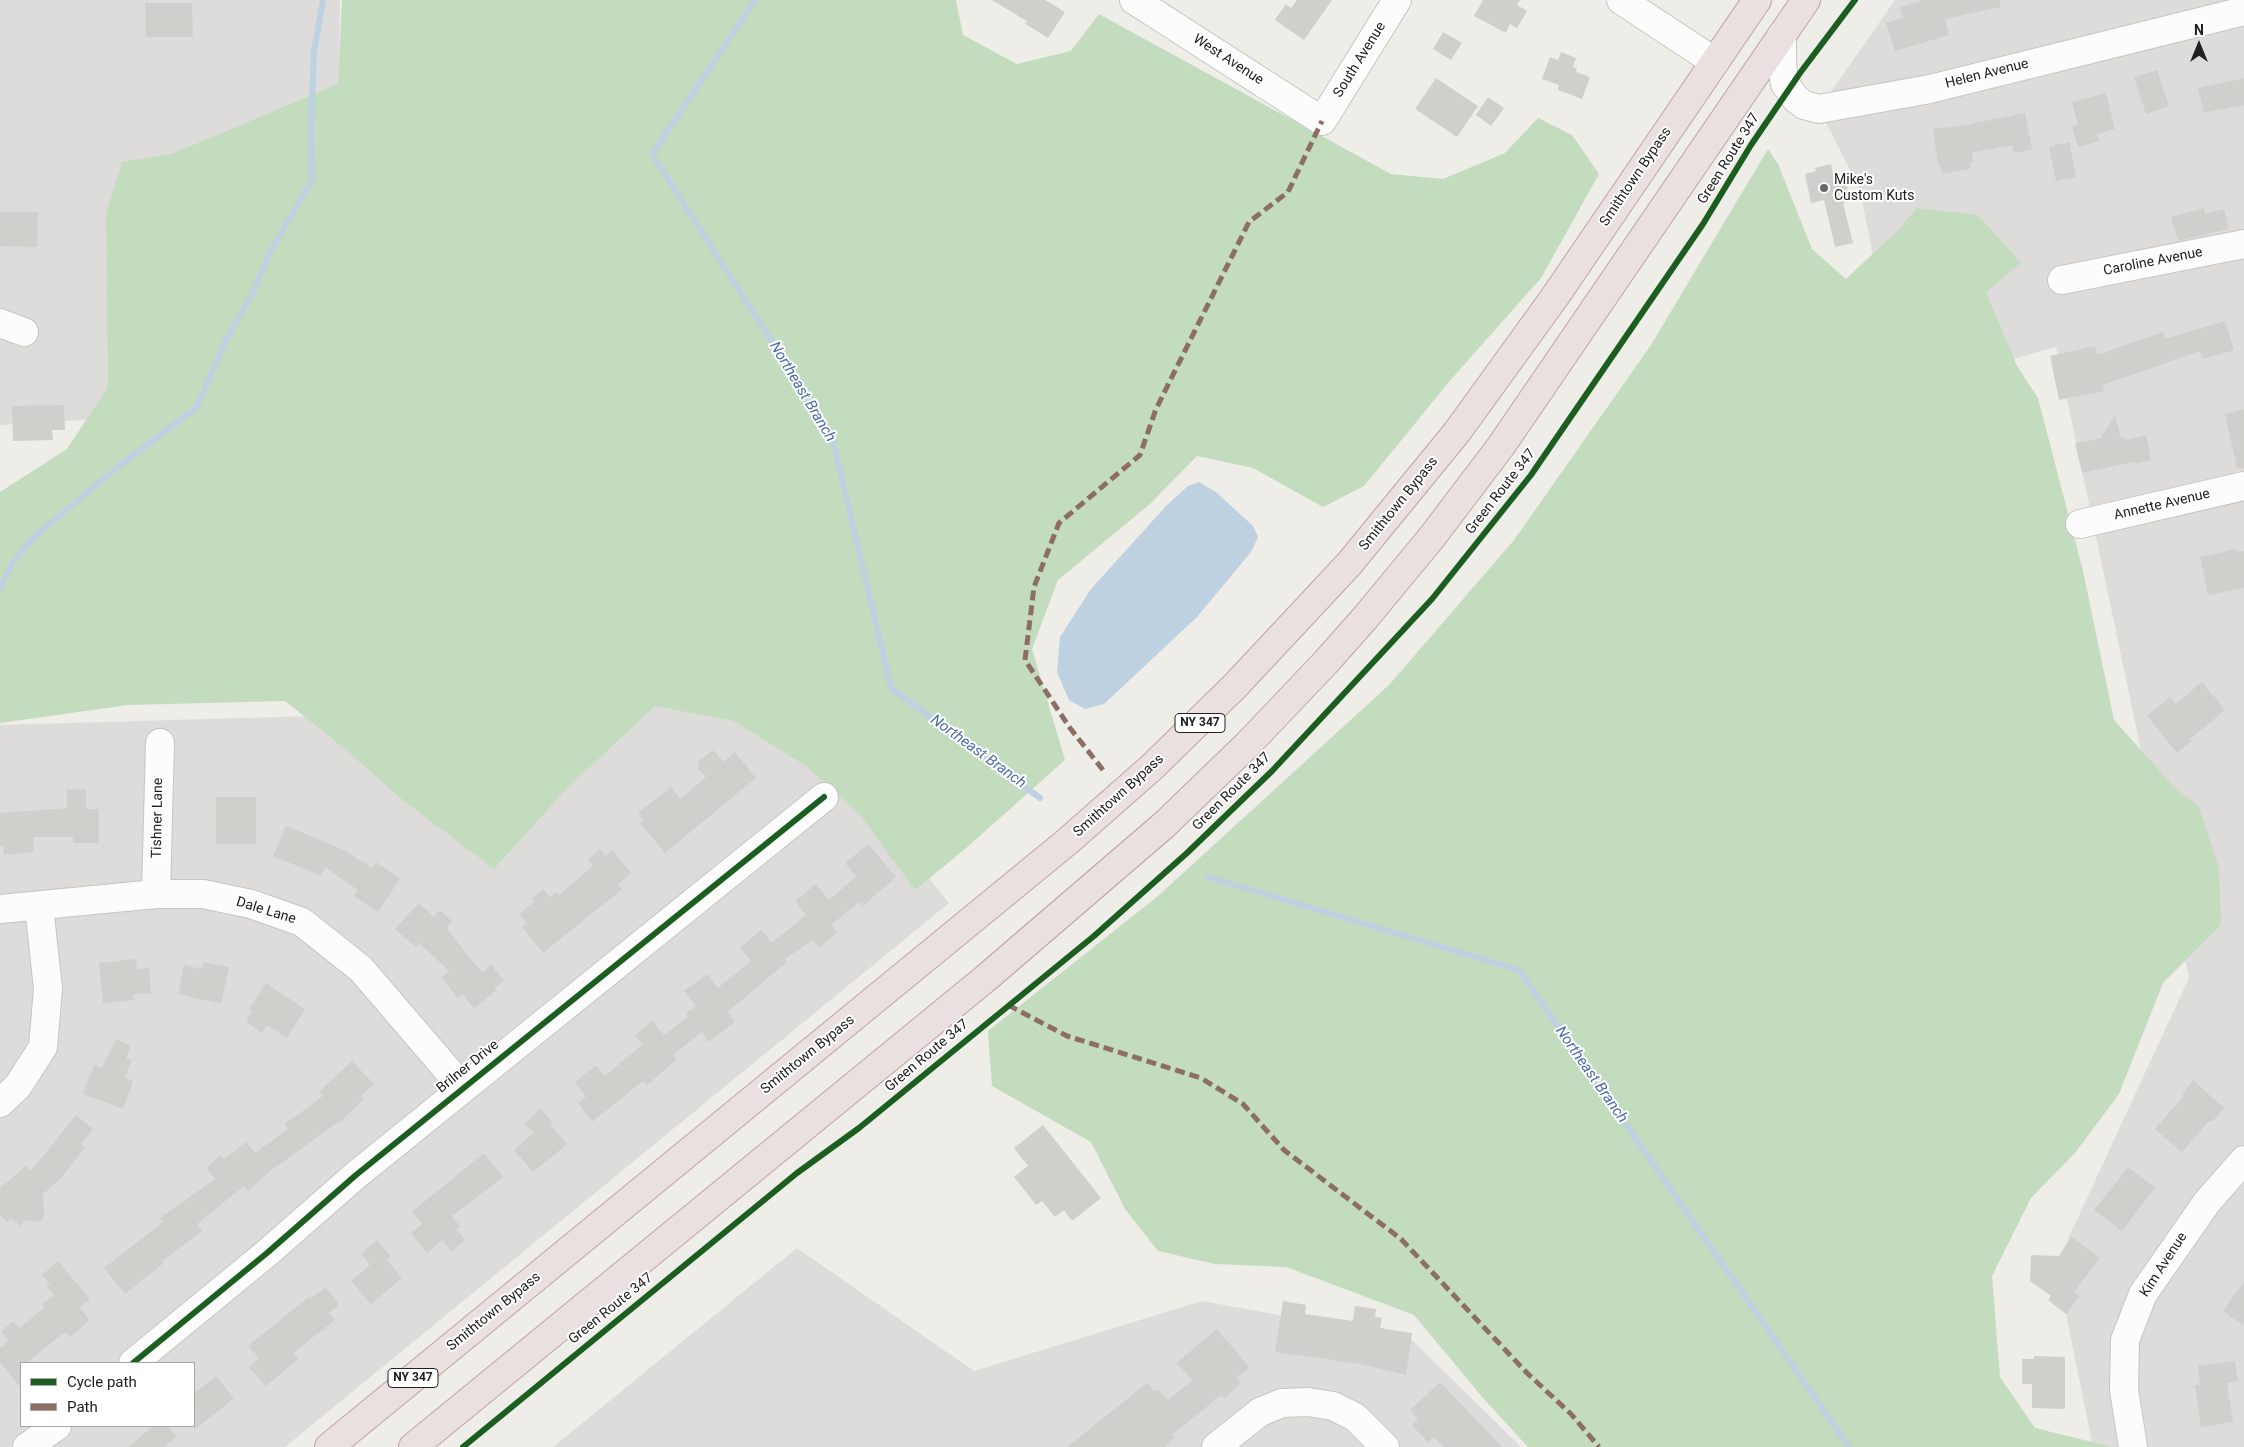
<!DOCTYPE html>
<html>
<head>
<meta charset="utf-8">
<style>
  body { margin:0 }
  #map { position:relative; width:2244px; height:1447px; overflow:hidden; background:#eeede8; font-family:Roboto,sans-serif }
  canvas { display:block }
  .legend { position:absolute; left:20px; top:1362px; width:175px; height:65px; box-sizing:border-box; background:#fff; border:1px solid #a6a6a6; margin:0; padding:6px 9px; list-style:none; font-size:15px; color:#202020 }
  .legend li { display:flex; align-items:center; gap:10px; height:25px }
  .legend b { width:25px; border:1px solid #a6a6a6 }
  .north { position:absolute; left:2174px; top:20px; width:50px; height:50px; -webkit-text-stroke:4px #fff; paint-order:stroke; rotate:0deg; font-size:14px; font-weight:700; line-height:20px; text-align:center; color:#202020 }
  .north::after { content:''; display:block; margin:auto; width:18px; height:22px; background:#202020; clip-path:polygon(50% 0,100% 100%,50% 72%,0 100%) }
</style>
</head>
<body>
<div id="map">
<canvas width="2244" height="1447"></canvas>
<ul class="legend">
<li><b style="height:6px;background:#1b5e20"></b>Cycle path</li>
<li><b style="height:6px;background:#8d6e63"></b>Path</li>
</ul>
<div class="north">N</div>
</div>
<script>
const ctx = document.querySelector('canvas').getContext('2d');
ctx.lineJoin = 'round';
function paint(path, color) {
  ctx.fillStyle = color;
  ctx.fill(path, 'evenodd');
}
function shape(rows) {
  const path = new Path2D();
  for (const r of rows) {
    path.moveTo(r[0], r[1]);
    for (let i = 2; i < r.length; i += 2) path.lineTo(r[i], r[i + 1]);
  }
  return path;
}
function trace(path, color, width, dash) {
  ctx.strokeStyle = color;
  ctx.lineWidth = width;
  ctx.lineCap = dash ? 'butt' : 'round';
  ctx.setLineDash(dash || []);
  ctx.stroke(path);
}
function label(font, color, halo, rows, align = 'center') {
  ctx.font = font + ' Roboto,sans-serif';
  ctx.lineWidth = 4;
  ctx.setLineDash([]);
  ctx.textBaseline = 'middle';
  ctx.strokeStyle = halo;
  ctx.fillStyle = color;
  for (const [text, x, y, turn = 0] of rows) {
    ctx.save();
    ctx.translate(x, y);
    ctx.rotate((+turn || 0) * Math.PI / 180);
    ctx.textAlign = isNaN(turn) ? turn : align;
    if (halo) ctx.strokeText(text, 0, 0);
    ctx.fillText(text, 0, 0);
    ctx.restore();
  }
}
paint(shape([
  [0,0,340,0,338,113,148,416,0,425],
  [1895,0,2244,0,2244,1447,2093,1447,2056,1265,2189,978,2056,347,1900,391,1860,190,1819,109],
  [715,615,949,903,285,1447,0,1447,0,725,348,715],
  [21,1363,194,1363,194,1426,21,1426],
  [797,1248,974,1371,1202,1301,1411,1339,1521,1447,553,1447]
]), '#dddcda');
paint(shape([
  [342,0,956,0,963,35,1017,64,1071,51,1099,14,1391,174,1443,179,1505,153,1538,118,1572,135,1599,174,1541,278,1448,383,1364,486,1323,507,1253,468,1197,456,1150,504,1058,580,1032,649,1065,760,965,849,915,890,860,815,806,766,734,721,655,706,567,788,494,869,404,801,340,745,285,701,128,705,0,723,0,492,67,449,108,387,106,214,122,162,172,154,338,84],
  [1768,149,1778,164,1812,249,1846,279,1897,231,1917,208,1978,215,2021,263,1986,292,2017,366,2038,398,2083,571,2114,720,2174,787,2199,807,2219,868,2221,925,2163,983,2119,1094,2075,1153,2031,1198,1992,1276,2000,1377,2035,1428,2112,1447,1528,1447,1484,1399,1414,1315,1286,1267,1215,1264,1158,1251,1125,1209,1091,1142,992,1086,988,1031,1158,896,1390,684,1514,540,1651,345]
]), '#c3dcbe');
paint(shape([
  [1199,482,1216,492,1253,526,1258,537,1251,552,1197,617,1104,704,1085,709,1069,700,1057,672,1060,637,1091,589,1167,505,1188,486]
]), '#bdd1e0');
trace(shape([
  [755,0,652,154,832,436,891,688,1040,798],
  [0,588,13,562,35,536,118,467,197,407,226,340,253,292,270,252,312,180,311,131,314,51,323,0],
  [1208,877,1519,970,1849,1447]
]), '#bdd1e0', 6);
paint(shape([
  [992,0,1045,0,1065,12,1048,38,1024,23,1028,22],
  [1297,0,1332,0,1304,40,1275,20,1286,4,1291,8],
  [1483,0,1520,0,1517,5,1527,11,1517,28,1510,24,1506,33,1474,16],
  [1924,0,2000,0,2000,7,1945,19,1949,35,1895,51,1886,23,1903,18,1900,7],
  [145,3,192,3,193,37,146,37],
  [1443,32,1462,43,1451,60,1433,49],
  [1561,52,1576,58,1573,67,1577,68,1576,72,1590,77,1582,99,1558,90,1559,85,1542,79,1550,57,1558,60],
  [2157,70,2169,106,2146,114,2134,77],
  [1436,78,1478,106,1457,137,1415,109],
  [2244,78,2244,105,2204,113,2198,88],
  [2106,93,2115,129,2097,134,2099,141,2078,147,2072,126,2078,125,2072,102],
  [1488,97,1504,108,1491,126,1476,115],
  [2025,113,2032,149,2014,153,2012,145,1972,153,1973,163,1969,163,1970,169,1942,174,1940,165,1938,166,1933,129,1965,125],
  [2069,142,2076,177,2056,181,2049,147],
  [1831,164,1834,178,1845,176,1850,201,1843,203,1853,243,1835,247,1824,200,1811,203,1805,174,1816,171,1815,168],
  [2204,208,2205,214,2224,209,2229,229,2178,241,2171,217],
  [0,212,38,212,37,247,0,246],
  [2225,321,2234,350,2203,359,2200,351,2103,385,2104,391,2059,400,2050,356,2095,346,2097,355,2163,332,2165,339],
  [64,405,65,430,52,430,53,440,13,441,12,406],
  [2244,409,2244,468,2237,468,2225,414],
  [2115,415,2121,438,2125,437,2126,440,2146,435,2151,460,2135,464,2134,462,2082,473,2075,443,2101,438],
  [2236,549,2237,552,2244,551,2244,588,2208,595,2200,557],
  [2202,682,2225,710,2190,739,2192,741,2177,753,2147,716,2170,697,2176,704],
  [713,750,723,762,735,752,756,778,665,853,640,823,644,820,638,813,671,787,680,799,706,777,698,769,698,762],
  [67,789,86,790,86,809,99,809,99,843,73,843,73,837,33,837,34,852,4,855,3,845,0,846,0,813,67,808],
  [216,797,256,797,256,844,216,844],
  [286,826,344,850,372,868,376,862,400,879,378,912,354,896,358,890,325,867,321,876,273,856],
  [868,844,896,877,863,906,859,902,831,925,837,933,819,948,813,940,785,959,787,962,727,1012,735,1022,709,1042,702,1032,673,1055,677,1059,647,1085,643,1081,592,1122,578,1103,586,1097,575,1082,596,1065,605,1076,643,1044,635,1035,652,1021,664,1035,688,1017,686,1013,696,1006,684,991,707,974,718,988,751,961,740,948,761,930,772,943,806,915,795,901,816,884,829,900,856,877,845,863],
  [600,849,606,856,612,850,631,873,618,885,622,889,543,953,522,927,527,923,519,914,534,902,532,899,543,889,550,897,557,892,559,895,593,866,588,860],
  [419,903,434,917,440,910,452,921,446,928,482,973,491,965,504,981,495,988,496,990,474,1009,463,995,458,998,441,977,449,971,419,943,416,947,395,929],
  [136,959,137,969,149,968,151,993,133,994,134,1000,103,1003,99,963],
  [203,962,229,967,221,1004,178,994,184,965,202,969],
  [266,983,305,1009,287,1038,267,1025,262,1033,246,1022,253,1010,249,1010],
  [116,1039,131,1046,126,1058,132,1060,125,1078,133,1081,123,1109,83,1094,94,1065,102,1068],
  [352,1061,374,1084,361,1096,364,1099,344,1118,270,1171,248,1191,244,1186,197,1224,202,1231,162,1261,164,1263,125,1294,104,1268,163,1222,160,1218,215,1179,206,1168,221,1155,224,1159,246,1142,255,1153,288,1129,285,1124,323,1096,319,1092],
  [2193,1080,2224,1108,2212,1122,2209,1121,2182,1152,2155,1129,2184,1096,2182,1094],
  [541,1109,552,1122,550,1124,567,1144,533,1172,514,1150,534,1133,525,1123],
  [76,1115,93,1129,81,1144,85,1148,61,1178,43,1194,44,1216,39,1222,24,1220,21,1226,11,1219,7,1222,0,1214,0,1188,26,1166,31,1171],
  [1043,1125,1101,1198,1072,1221,1064,1210,1055,1217,1042,1201,1036,1205,1014,1177,1028,1166,1014,1148],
  [484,1153,503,1177,452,1216,460,1226,456,1229,465,1240,451,1251,442,1240,427,1253,411,1233,422,1224,412,1212],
  [2128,1167,2155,1188,2122,1231,2094,1210],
  [2072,1237,2100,1258,2074,1292,2080,1296,2066,1314,2048,1300,2051,1296,2030,1281,2031,1255,2059,1256],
  [377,1240,390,1256,387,1259,402,1278,371,1304,351,1281,370,1265,361,1254],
  [58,1261,90,1299,79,1308,90,1320,70,1337,65,1332,26,1363,21,1363,21,1388,0,1362,0,1348,9,1341,1,1331,13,1321,19,1328,44,1308,42,1305,54,1295,46,1286,50,1284,42,1275],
  [2244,1282,2244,1326,2223,1311],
  [326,1287,339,1305,329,1313,335,1320,293,1353,298,1359,266,1386,249,1367,259,1358,248,1346,310,1296,310,1299],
  [1283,1301,1306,1305,1305,1314,1353,1321,1355,1306,1376,1309,1375,1317,1382,1318,1380,1328,1412,1333,1406,1375,1360,1364,1275,1352],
  [1217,1329,1250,1368,1236,1378,1241,1383,1225,1398,1221,1395,1172,1435,1174,1438,1165,1447,1067,1447,1147,1383,1155,1392,1158,1390,1168,1400,1193,1380,1176,1363],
  [2034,1356,2065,1357,2065,1409,2032,1408,2032,1384,2022,1384,2022,1359,2034,1359],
  [2235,1361,2238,1381,2227,1383,2233,1422,2201,1427,2195,1385,2200,1385,2198,1366],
  [216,1376,234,1398,194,1430,194,1393],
  [1440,1382,1502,1447,1444,1447,1434,1437,1428,1442,1412,1425,1418,1419,1410,1410],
  [154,1426,167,1426,176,1437,164,1447,128,1447]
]), '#d1cfcb');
const minor = shape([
  [1134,0,1322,121,1397,0],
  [1621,0,1715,62],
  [1782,35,1782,64,1785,84,1796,99,1804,105,1819,109,1930,89,2244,11],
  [2062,280,2244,244],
  [0,323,24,332],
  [2080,524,2244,486],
  [156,894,160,743],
  [0,909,156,894,203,894,251,904,302,922,361,969,463,1088],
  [0,1103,18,1086,43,1047,48,989,39,906],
  [133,1363,267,1253,356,1175,824,797],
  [27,1447,57,1426],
  [1216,1447,1260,1412,1282,1403,1308,1402,1333,1406,1355,1417,1385,1447],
  [2133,1447,2124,1390,2125,1340,2143,1294,2207,1202,2244,1160]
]);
const highway = shape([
  [329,1447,1068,841,1152,767,1235,686,1349,564,1457,432,1554,298,1757,0],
  [413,1447,986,978,1164,825,1248,744,1326,662,1365,618,1432,537,1501,446,1806,0]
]);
trace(minor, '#c5c5c3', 30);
trace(highway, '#c2a1a3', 30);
trace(minor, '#fcfcfc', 28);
trace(highway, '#ebe0e0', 28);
trace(shape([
  [1103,770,1070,728,1025,660,1034,587,1059,523,1140,455,1156,409,1249,222,1288,192,1322,121],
  [1008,1005,1067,1036,1201,1078,1243,1104,1284,1150,1401,1239,1527,1373,1571,1414,1599,1447]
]), '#8d6e63', 5, [10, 5]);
trace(shape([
  [133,1363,267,1253,356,1175,824,797],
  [463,1447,797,1173,859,1128,1094,936,1187,853,1272,771,1432,599,1531,475,1703,224,1751,145,1800,73,1855,0]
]), '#1b5e20', 6);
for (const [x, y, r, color] of [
  [1824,188,5,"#686866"]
]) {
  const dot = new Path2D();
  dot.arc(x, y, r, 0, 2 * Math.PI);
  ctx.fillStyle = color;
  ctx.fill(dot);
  trace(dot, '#fff', 2);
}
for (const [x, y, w] of [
  [1200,723,50],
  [413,1378,50]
]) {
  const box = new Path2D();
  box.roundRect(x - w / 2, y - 9.5, w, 19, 4);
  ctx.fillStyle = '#fff';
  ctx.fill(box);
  trace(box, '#202020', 1);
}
label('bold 12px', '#202020', null, [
  ["NY 347",1200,723],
  ["NY 347",413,1378]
]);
label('14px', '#202020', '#fff', [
  ["West Avenue",1228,60,33],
  ["South Avenue",1360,60,-58],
  ["Helen Avenue",1987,74,-14],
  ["Green Route 347",1729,159,-58],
  ["Smithtown Bypass",1636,177,-56],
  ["Caroline Avenue",2153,262,-11],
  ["Green Route 347",1501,492,-52],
  ["Smithtown Bypass",1399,504,-51],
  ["Annette Avenue",2162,505,-13],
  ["Green Route 347",1232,792,-45],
  ["Smithtown Bypass",1119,796,-42],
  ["Tishner Lane",158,818,-89],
  ["Dale Lane",266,911,17],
  ["Smithtown Bypass",808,1055,-39],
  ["Green Route 347",927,1056,-40],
  ["Brilner Drive",468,1067,-39],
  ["Kim Avenue",2164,1265,-57],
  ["Green Route 347",611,1309,-39],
  ["Smithtown Bypass",494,1312,-39]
]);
label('14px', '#202020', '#fff', [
  ["Mike's",1834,180],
  ["Custom Kuts",1834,196]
], 'left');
label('italic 15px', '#4e69ad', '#fff', [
  ["Northeast Branch",802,392,59],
  ["Northeast Branch",978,752,36],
  ["Northeast Branch",1591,1075,55]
]);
</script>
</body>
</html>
